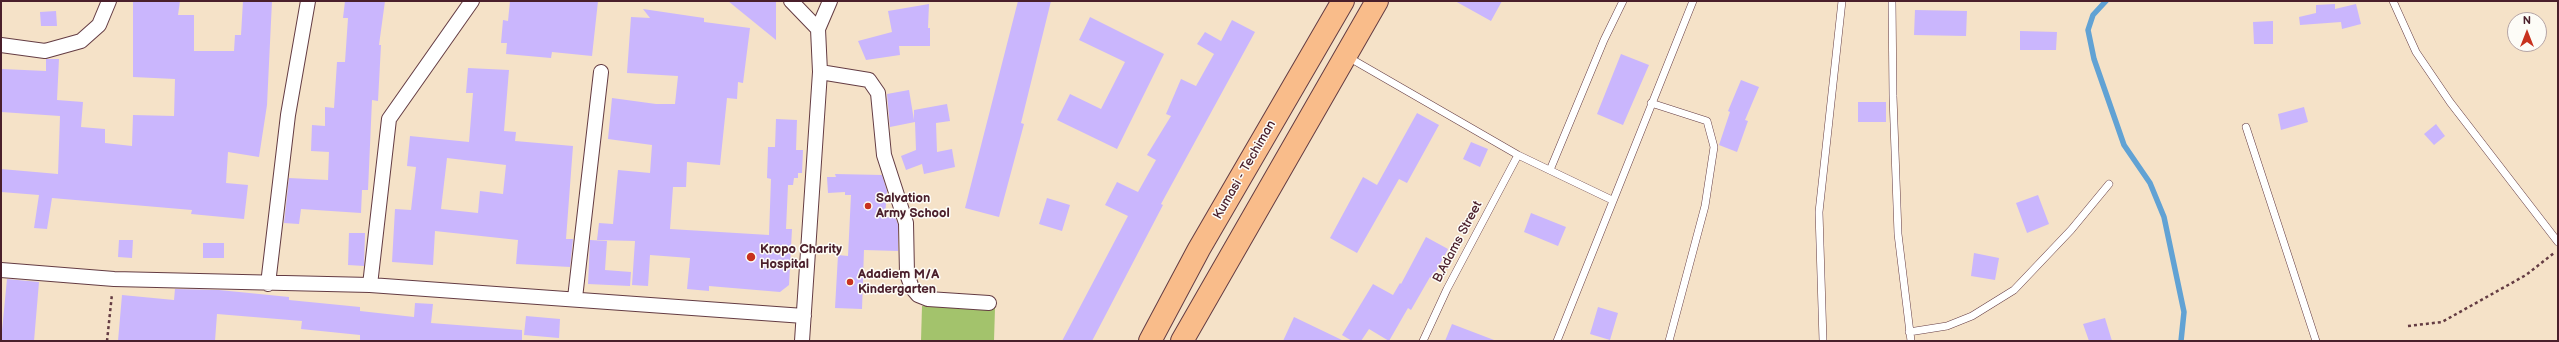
<!DOCTYPE html>
<html>
<head>
<meta charset="utf-8">
<style>
  body { margin:0 }
  #map { position:relative; width:2559px; height:342px; overflow:hidden; background:#f5e2c8; font-family:"Balsamiq Sans",sans-serif }
  canvas { display:block }
  .frame { position:absolute; inset:0; border:2px solid #4a1f2b; pointer-events:none }
  .north { position:absolute; left:2507px; top:12px; width:40px; height:40px; box-sizing:border-box; background:#fdfcf7; border:1px solid #b5a4a5; border-radius:50%; rotate:0deg; font-size:11px; font-weight:700; line-height:16px; text-align:center; color:#4a1f2b }
  .north::after { content:''; display:block; margin:auto; width:14px; height:18px; background:#c8321e; clip-path:polygon(50% 0,100% 100%,50% 72%,0 100%) }
</style>
</head>
<body>
<div id="map">
<canvas width="2559" height="342"></canvas>
<div class="frame"></div>
<div class="north">N</div>
</div>
<script>
const ctx = document.querySelector('canvas').getContext('2d');
ctx.lineJoin = 'round';
function paint(path, color) {
  ctx.fillStyle = color;
  ctx.fill(path, 'evenodd');
}
function shape(rows) {
  const path = new Path2D();
  for (const r of rows) {
    path.moveTo(r[0], r[1]);
    for (let i = 2; i < r.length; i += 2) path.lineTo(r[i], r[i + 1]);
  }
  return path;
}
function trace(path, color, width, dash) {
  ctx.strokeStyle = color;
  ctx.lineWidth = width;
  ctx.lineCap = dash ? 'butt' : 'round';
  ctx.setLineDash(dash || []);
  ctx.stroke(path);
}
function label(font, color, halo, rows, align = 'center') {
  ctx.font = font + ' "Balsamiq Sans",sans-serif';
  ctx.lineWidth = 3;
  ctx.setLineDash([]);
  ctx.textBaseline = 'middle';
  ctx.strokeStyle = halo;
  ctx.fillStyle = color;
  for (const [text, x, y, turn = 0] of rows) {
    ctx.save();
    ctx.translate(x, y);
    ctx.rotate((+turn || 0) * Math.PI / 180);
    ctx.textAlign = isNaN(turn) ? turn : align;
    if (halo) ctx.strokeText(text, 0, 0);
    ctx.fillText(text, 0, 0);
    ctx.restore();
  }
}
paint(shape([
  [922,306,995,308,994,341,921,341]
]), '#a3c36c');
trace(shape([
  [2106,1,2093,15,2088,30,2094,59,2124,145,2150,183,2164,217,2184,312,2181,341]
]), '#61a2d4', 5.5);
paint(shape([
  [133,1,180,1,178,15,194,15,194,51,234,51,235,35,241,35,243,1,272,1,267,105,259,157,228,152,226,183,248,185,244,219,191,214,192,210,52,198,47,229,34,228,39,195,1,192,1,169,58,174,60,116,1,112,2,69,46,71,46,59,59,59,57,100,83,102,81,127,105,129,105,143,132,146,133,115,174,116,175,79,133,77],
  [345,1,385,1,379,45,381,45,378,101,372,100,368,190,362,190,361,213,301,209,299,224,284,223,289,178,328,180,329,152,311,151,312,125,325,126,325,107,334,108,337,62,345,62,348,18,343,18],
  [510,1,598,1,592,56,552,52,551,58,506,54,507,43,501,43,503,20,508,21],
  [728,1,776,1,776,40],
  [1018,1,1051,1,1021,123,1024,124,999,217,965,208],
  [1455,1,1502,1,1491,21],
  [929,4,928,28,930,28,930,46,899,46,900,55,866,60,858,41,892,32,888,11],
  [2335,4,2335,9,2356,4,2361,24,2342,29,2341,22,2300,25,2299,17,2316,13,2316,5],
  [643,9,704,18,704,22,750,28,743,83,738,82,737,99,727,98,720,165,687,162,686,187,673,187,670,229,769,235,771,179,767,178,768,147,775,147,776,119,797,120,796,150,803,150,802,173,798,173,798,178,794,178,793,185,788,185,786,229,792,229,789,285,780,292,709,286,709,291,687,289,690,258,650,255,648,286,632,285,635,241,597,240,599,223,613,224,618,170,650,173,652,145,608,139,612,98,656,104,675,104,678,76,627,73,631,17,650,18],
  [1915,10,1967,11,1966,36,1914,35],
  [56,11,57,26,41,26,40,12],
  [1090,17,1164,54,1117,149,1057,120,1070,94,1101,109,1125,62,1079,40],
  [1232,20,1255,32,1161,204,1163,205,1092,341,1062,341,1128,216,1105,205,1117,182,1138,192,1156,160,1147,155,1171,116,1166,114,1181,79,1196,86,1214,54,1197,44,1205,32,1221,41],
  [2273,21,2273,44,2254,44,2253,22],
  [2020,31,2057,32,2056,50,2020,50],
  [1621,54,1649,65,1623,125,1597,114],
  [468,68,509,70,504,131,516,132,515,141,573,146,566,239,573,239,570,267,516,264,518,240,435,231,433,265,392,262,395,209,411,210,416,167,407,166,410,136,469,142,473,93,466,93],
  [447,158,506,165,503,194,480,191,478,213,441,209],
  [1741,80,1759,87,1745,120,1748,121,1737,152,1719,145,1730,112,1728,111],
  [909,90,914,120,914,110,947,104,950,121,936,123,937,152,952,149,955,167,924,174,922,164,906,170,901,156,916,150,915,122,890,127,887,94],
  [1858,102,1886,102,1886,122,1858,122],
  [2304,107,2308,122,2281,130,2278,114],
  [1417,113,1439,125,1407,183,1399,179,1357,253,1330,238,1363,177,1377,185],
  [2436,124,2445,136,2434,145,2424,134],
  [1471,142,1488,149,1480,167,1463,159],
  [835,174,882,175,887,191,885,217,895,217,898,224,898,251,864,250,862,309,835,308,838,255,848,256,851,195,845,195,845,192,828,193,827,177,836,177],
  [2038,195,2049,224,2027,233,2016,203],
  [1047,198,1070,205,1062,231,1039,224],
  [1531,213,1566,227,1558,246,1524,232],
  [349,233,365,233,364,266,348,265],
  [1426,237,1448,249,1432,279,1430,277,1411,310,1408,308,1389,341,1369,329,1361,341,1352,341,1342,335,1373,284,1393,295,1400,283,1401,284],
  [119,240,133,240,132,258,118,257],
  [590,240,607,241,605,270,631,272,630,286,588,284],
  [203,243,224,243,224,258,203,258],
  [1974,253,1999,258,1995,280,1971,276],
  [7,279,39,282,34,341,1,341],
  [175,289,219,290,289,297,289,300,360,307,360,311,414,317,415,303,433,304,431,323,522,330,522,341,360,341,360,335,301,329,302,321,217,314,215,341,118,341,122,295,174,300],
  [1598,307,1618,313,1610,340,1590,334],
  [526,316,560,319,559,338,524,335],
  [1294,317,1344,341,1283,341],
  [2105,318,2112,341,2089,341,2083,324],
  [1452,324,1494,340,1494,341,1445,341]
]), '#cab6fd');
const lane = shape([
  [1892,1,1893,96,1898,234,1911,341],
  [2393,1,2416,52,2450,102,2558,242],
  [1348,57,1518,155,1612,200],
  [1651,103,1707,121,1714,147,1705,206,1669,341],
  [2246,127,2316,341],
  [1550,170,1604,40,1623,1],
  [1909,332,1947,326,1972,316,2014,290,2071,230,2109,184],
  [1423,341,1447,289,1518,155],
  [1557,341,1693,1],
  [1823,341,1819,212,1842,1]
]);
const street = shape([
  [791,1,818,29,820,72,802,341],
  [818,29,830,1],
  [1,45,45,51,81,41,99,25,109,1],
  [820,72,869,80,878,93,884,155,906,223,907,274,912,288,918,295,928,299,989,303],
  [1,270,114,279,370,285,804,316],
  [268,284,288,115,308,1],
  [370,285,389,119,472,1],
  [575,298,601,72]
]);
const highway = shape([
  [1150,341,1199,249,1343,1],
  [1182,341,1377,1]
]);
trace(lane, '#643c43', 8);
trace(street, '#643c43', 16);
trace(highway, '#643c43', 24);
trace(shape([
  [2408,326,2442,322,2526,275,2554,253],
  [107,341,112,294]
]), '#643c43', 2.5, [3, 3]);
trace(lane, '#fff', 7);
trace(street, '#fff', 14);
trace(highway, '#f9bc8a', 22);
for (const [x, y, r, color] of [
  [868,206,4,"#c8321e"],
  [751,257,5,"#c8321e"],
  [850,282,4,"#c8321e"]
]) {
  const dot = new Path2D();
  dot.arc(x, y, r, 0, 2 * Math.PI);
  ctx.fillStyle = color;
  ctx.fill(dot);
  trace(dot, '#fdfcf7', 1.5);
}
label('13px', '#4a1f2b', '#fdfcf7', [
  ["Kumasi - Techiman",1245,170,-60],
  ["B.Adams Street",1458,242,-62]
]);
label('bold 13px', '#4a1f2b', '#fdfcf7', [
  ["Salvation",876,199],
  ["Army School",876,214],
  ["Kropo Charity",760,250],
  ["Hospital",760,265],
  ["Adadiem M/A",858,275],
  ["Kindergarten",858,290]
], 'left');
</script>
</body>
</html>
